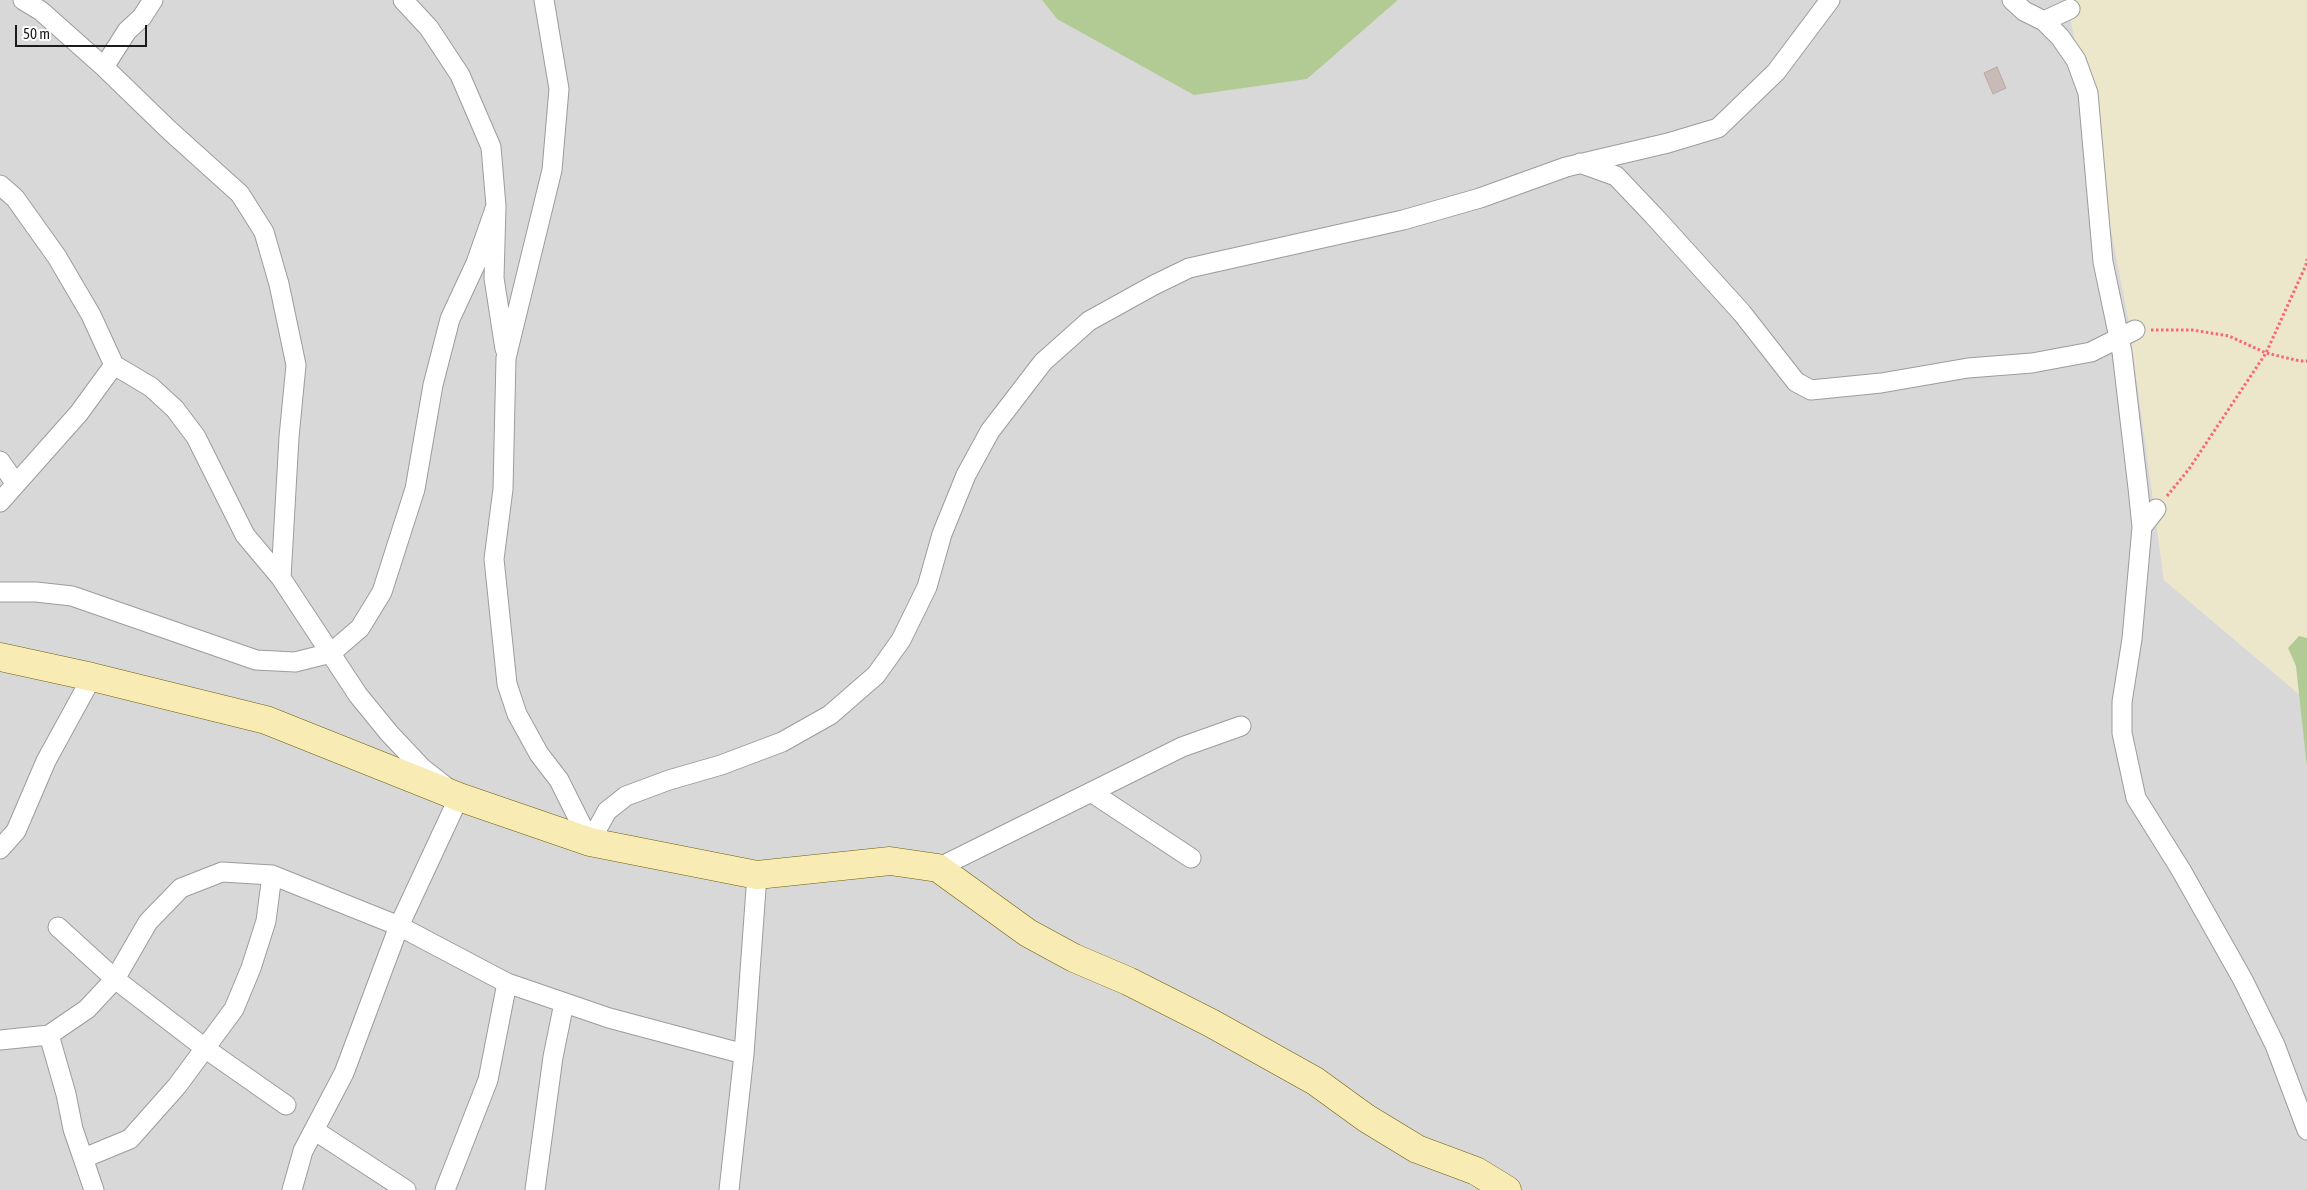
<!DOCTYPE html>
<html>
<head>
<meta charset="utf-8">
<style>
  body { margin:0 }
  #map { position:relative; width:2307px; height:1190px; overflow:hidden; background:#ece5e0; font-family:"Asap Condensed",sans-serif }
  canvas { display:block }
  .scale { position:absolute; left:15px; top:25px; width:132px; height:22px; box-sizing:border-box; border:2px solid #1b1b1b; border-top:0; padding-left:6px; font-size:15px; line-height:18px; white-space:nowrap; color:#1b1b1b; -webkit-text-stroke:4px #fff; paint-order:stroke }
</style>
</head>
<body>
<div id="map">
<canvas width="2307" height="1190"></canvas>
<div class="scale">50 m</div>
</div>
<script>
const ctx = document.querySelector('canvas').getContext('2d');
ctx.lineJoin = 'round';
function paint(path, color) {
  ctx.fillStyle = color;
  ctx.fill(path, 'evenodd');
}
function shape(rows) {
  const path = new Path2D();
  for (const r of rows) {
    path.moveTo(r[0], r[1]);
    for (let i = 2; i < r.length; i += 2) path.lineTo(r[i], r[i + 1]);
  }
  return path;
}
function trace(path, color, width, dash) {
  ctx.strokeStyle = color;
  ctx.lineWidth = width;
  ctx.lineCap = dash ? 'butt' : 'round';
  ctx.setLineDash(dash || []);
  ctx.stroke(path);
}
paint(shape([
  [0,0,1042,0,1057,19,1307,79,1398,0,2067,0,2129,323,2164,580,2300,695,2307,768,2307,1190,0,1190]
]), '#d9d8d8');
paint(shape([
  [2067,0,2307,0,2307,638,2299,636,2288,648,2296,666,2300,695,2164,580,2129,323]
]), '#ece6cb');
paint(shape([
  [1042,0,1398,0,1307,79,1194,95,1057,19],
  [2299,636,2307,638,2307,768,2296,666,2288,648]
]), '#b2cb95');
const building = shape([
  [1997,67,2006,88,1993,94,1984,73,1997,67]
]);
paint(building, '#c8bab7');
trace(building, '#bda8a3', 1);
const street = shape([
  [23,0,41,11,104,67,169,130,240,194,264,232,279,284,296,365,289,437,281,578],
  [403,0,429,28,460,75,491,147,496,206,494,278,505,349],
  [544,0,559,89,552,170,506,358,503,489,494,559,507,684,517,714,539,754,559,780,590,842],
  [2012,0,2024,11,2044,21,2070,9],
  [2044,21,2060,37,2076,60,2088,93,2103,262,2122,352,2138,488,2142,527,2132,639,2122,702,2122,733,2136,798,2181,870,2243,980,2275,1045,2307,1130],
  [104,67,127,31,142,17,153,0],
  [1580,163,1616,176,1654,216,1742,313,1796,382,1811,390,1881,383,1968,368,2032,363,2091,352,2135,330],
  [0,185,15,198,57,257,91,315,114,365,151,387,175,409,196,437,245,535,281,578,358,695,389,733,422,768,459,797,399,926,344,1073,303,1151,292,1190],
  [0,461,16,484],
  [0,502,79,413,114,365],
  [2142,527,2156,509],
  [0,592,36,592,72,596,256,660,295,662,331,653,360,628,382,592,415,489,433,385,450,319,476,263,496,206],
  [1091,792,1191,858],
  [590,842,607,811,626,796,669,780,721,765,782,742,830,715,876,675,901,640,927,587,942,534,966,475,990,431,1043,362,1089,321,1154,285,1189,268,1403,220,1480,198,1566,167,1668,143,1718,128,1776,72,1830,0],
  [0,849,16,831,46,761,92,677],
  [938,868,1182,747,1241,726],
  [58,927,115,979,206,1049,286,1105],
  [49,1035,66,1094,73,1129,94,1190],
  [0,1040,49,1035,87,1009,115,979,148,922,181,888,222,872,272,875,399,926,507,983,609,1018,744,1054],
  [314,1130,406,1190],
  [84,1158,130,1139,177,1086,234,1009,251,968,266,921,272,875],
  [445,1190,488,1080,507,983],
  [535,1190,553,1057,564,1003],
  [729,1190,744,1054,757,875]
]);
const secondary = shape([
  [0,657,92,677,266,720,459,797,590,842,757,875,890,861,938,868,1028,933,1074,958,1128,981,1211,1023,1315,1081,1366,1118,1417,1149,1476,1171,1507,1190]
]);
trace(street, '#9c9c9c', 21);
trace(secondary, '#6d6006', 29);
trace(shape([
  [2151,330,2192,330,2229,336,2266,353,2300,361,2307,361],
  [2167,496,2189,469,2266,353,2306,265,2307,259]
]), '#f76779', 3, [2.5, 2.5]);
trace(street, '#fff', 19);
trace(secondary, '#f8ebb3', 28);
</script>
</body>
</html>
